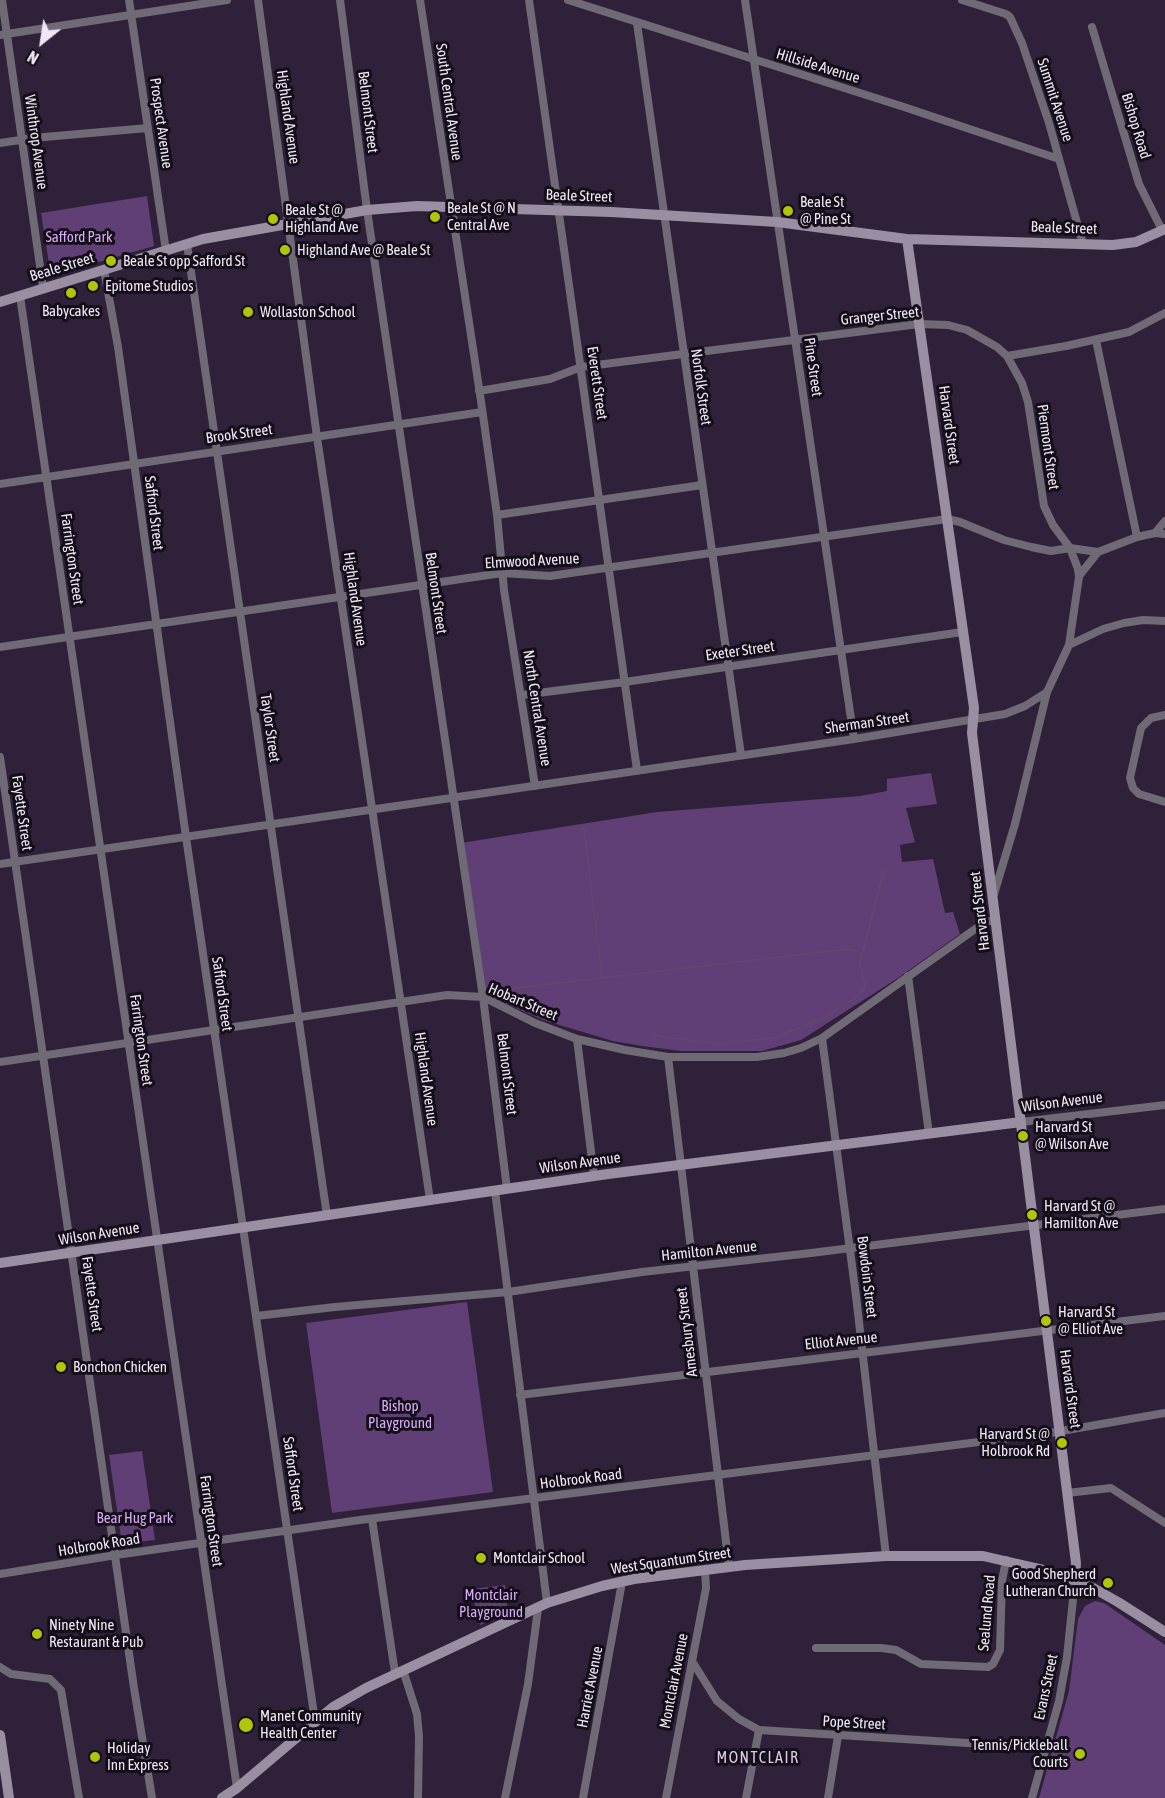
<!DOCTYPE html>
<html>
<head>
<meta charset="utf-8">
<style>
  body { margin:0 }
  #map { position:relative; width:1165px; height:1798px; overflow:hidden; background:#2f2139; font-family:"Asap Condensed",sans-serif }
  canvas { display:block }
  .north { position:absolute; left:12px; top:12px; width:60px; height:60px; -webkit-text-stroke:4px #140e18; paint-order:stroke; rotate:210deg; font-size:16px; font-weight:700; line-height:24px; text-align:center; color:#f0e6f7 }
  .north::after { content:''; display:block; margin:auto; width:21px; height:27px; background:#f0e6f7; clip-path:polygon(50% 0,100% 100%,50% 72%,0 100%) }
</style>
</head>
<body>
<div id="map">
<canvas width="1165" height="1798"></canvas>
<div class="north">N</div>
</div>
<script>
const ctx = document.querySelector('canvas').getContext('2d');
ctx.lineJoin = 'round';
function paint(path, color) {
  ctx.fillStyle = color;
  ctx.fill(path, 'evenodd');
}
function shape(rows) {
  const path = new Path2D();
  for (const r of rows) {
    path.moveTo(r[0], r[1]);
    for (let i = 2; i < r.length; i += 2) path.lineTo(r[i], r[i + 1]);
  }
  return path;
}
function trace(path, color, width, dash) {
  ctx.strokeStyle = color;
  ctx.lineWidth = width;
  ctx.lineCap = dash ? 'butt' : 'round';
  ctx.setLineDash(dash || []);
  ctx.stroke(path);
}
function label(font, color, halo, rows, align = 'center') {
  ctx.font = font + ' "Asap Condensed",sans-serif';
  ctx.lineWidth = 6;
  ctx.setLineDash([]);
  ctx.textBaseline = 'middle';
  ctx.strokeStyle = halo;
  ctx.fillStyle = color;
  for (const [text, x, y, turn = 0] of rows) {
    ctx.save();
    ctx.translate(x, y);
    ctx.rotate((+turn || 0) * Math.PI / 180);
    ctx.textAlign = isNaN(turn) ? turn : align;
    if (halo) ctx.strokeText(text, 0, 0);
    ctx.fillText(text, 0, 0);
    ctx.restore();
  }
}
paint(shape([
  [147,196,154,246,51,276,41,213],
  [931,773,937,804,906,808,915,842,900,845,902,862,933,859,945,913,953,912,960,934,898,978,801,1040,762,1051,681,1051,642,1046,613,1041,543,1020,493,998,482,988,461,843,657,812,860,796,887,791,887,779],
  [467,1302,493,1492,332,1513,306,1323],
  [142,1451,155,1540,122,1544,109,1455],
  [505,1585,508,1613,480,1625,471,1589],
  [1095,1601,1104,1603,1165,1645,1165,1798,1039,1798,1069,1691,1078,1619,1085,1606]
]), '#603f76');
trace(shape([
  [584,829,602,978],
  [863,951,884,870],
  [498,993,508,989,848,949,862,953,860,963,865,987,857,996,824,1018,774,1038,733,1042,725,1045,651,1035]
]), '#61466f', 2);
trace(shape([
  [2,0,43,287],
  [129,0,166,251],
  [258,0,317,437,430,1200],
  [340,0,367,210,483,997,507,1189],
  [420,0,481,401,497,515,504,590,535,786],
  [529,0,637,770],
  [568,0,904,107,1059,159],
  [745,0,854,739],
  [962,0,1006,14,1010,17,1022,43,1049,123,1083,244],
  [637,23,741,755],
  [1092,27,1139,184,1162,230],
  [0,35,227,0],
  [0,143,33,138,148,128],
  [187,244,327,1216],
  [104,270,118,347,186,837,315,1721],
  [20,296,237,1788],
  [1096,340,1137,537],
  [1007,356,1022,383,1028,402,1044,506,1053,525,1070,548,1078,569,1079,577,1069,645],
  [479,391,550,379,581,367,919,324,948,325,967,330,997,347,1007,356,1066,346,1129,332,1165,313],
  [0,484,482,412],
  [497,515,702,485],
  [1155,533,1165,521],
  [1079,576,1098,552,1137,537,1155,533,1165,534],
  [0,647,502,573,550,576,947,519,960,522,1004,540,1031,547,1051,551,1070,548,1098,552],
  [522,695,625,682,962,632],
  [1165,715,1151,718,1141,728,1130,778,1133,788,1139,794,1165,802],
  [0,757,134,1688,152,1798],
  [0,864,854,739,1005,714,1025,706,1047,692,1069,645,1103,629,1124,623,1143,620,1165,621],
  [994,894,1015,824,1047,692],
  [908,976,929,1134],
  [822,1038,856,1296,886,1556],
  [577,1039,594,1176],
  [668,1057,729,1567],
  [0,1062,447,995,483,997,535,1023,577,1039,625,1050,668,1057,757,1057,784,1053,801,1048,822,1038,985,922,996,920],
  [1021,1122,1165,1105],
  [495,1191,547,1603],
  [256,1316,335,1307,508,1292,642,1272,811,1253,1165,1209],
  [520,1395,1165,1316],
  [1067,1493,1111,1488,1165,1523],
  [372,1519,395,1673],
  [0,1574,116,1555,360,1520,1050,1433,1165,1413],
  [816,1648,881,1648,896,1650,921,1664,988,1667,993,1664,1000,1650,1002,1581,1006,1560],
  [692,1661,717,1701,739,1719,759,1730,1047,1748],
  [0,1667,11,1674,50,1679,61,1690,79,1798],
  [403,1670,417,1714,419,1736,418,1798],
  [505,1798,528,1684,538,1609],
  [583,1798,622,1582],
  [666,1798,706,1588,705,1570],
  [746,1798,759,1730],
  [828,1798,838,1736],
  [1032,1798,1059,1701,1067,1657,1075,1580]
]), '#706976', 8);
trace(shape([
  [907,239,974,708,972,733,1076,1563,1075,1580],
  [0,302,203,239,367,210,417,206,611,212,777,222,907,239,1113,245,1136,242,1165,229],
  [0,1263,608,1174,1021,1122],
  [0,1735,9,1798],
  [222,1798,237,1788,333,1707,366,1688,547,1603,602,1586,634,1579,745,1565,886,1556,983,1556,1040,1569,1086,1584,1118,1602,1165,1632]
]), '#998ea2', 10);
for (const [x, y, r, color] of [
  [788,211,6,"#aec508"],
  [435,217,6,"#aec508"],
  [273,219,6,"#aec508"],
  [285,250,6,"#aec508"],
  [111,261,6,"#aec508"],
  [93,286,6,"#aec508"],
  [71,293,6,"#aec508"],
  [248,312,6,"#aec508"],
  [1023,1136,6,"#aec508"],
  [1032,1215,6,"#aec508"],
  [1046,1321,6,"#aec508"],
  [61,1367,6,"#aec508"],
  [1062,1443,6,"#aec508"],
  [481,1558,6,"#aec508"],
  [1108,1583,6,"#aec508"],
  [37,1634,6,"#aec508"],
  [246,1725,8,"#aec508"],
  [1080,1754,6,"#aec508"],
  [95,1757,6,"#aec508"]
]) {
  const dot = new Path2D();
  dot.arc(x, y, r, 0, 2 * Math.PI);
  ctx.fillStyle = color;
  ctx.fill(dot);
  trace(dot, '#140e18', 2);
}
label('15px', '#f0e6f7', '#140e18', [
  ["Hillside Avenue",818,66,17],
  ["Summit Avenue",1055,100,72],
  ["South Central Avenue",449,102,82],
  ["Belmont Street",368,112,83],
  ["Highland Avenue",288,117,82],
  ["Prospect Avenue",161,123,82],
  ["Bishop Road",1136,126,73],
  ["Winthrop Avenue",36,142,82],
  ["Beale Street",579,196,2],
  ["Beale Street",1064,228,2],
  ["Beale Street",62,267,-17],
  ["Granger Street",880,316,-6],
  ["Pine Street",813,367,82],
  ["Everett Street",597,383,82],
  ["Norfolk Street",701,387,82],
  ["Harvard Street",949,425,82],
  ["Brook Street",239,434,-8],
  ["Piermont Street",1048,447,82],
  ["Safford Street",154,513,83],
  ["Farrington Street",72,559,82],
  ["Elmwood Avenue",532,561,-3],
  ["Belmont Street",436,593,82],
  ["Highland Avenue",355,599,82],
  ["Exeter Street",740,651,-8],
  ["North Central Avenue",537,708,81],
  ["Sherman Street",867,723,-8],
  ["Taylor Street",270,728,82],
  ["Fayette Street",22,813,82],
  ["Harvard Street",980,911,-97],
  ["Safford Street",222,994,82],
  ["Hobart Street",523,1002,23],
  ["Farrington Street",141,1040,82],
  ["Belmont Street",507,1074,83],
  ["Highland Avenue",426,1079,82],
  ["Wilson Avenue",1062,1102,-7],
  ["Wilson Avenue",580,1163,-8],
  ["Wilson Avenue",99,1234,-9],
  ["Hamilton Avenue",709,1251,-6],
  ["Bowdoin Street",867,1277,83],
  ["Fayette Street",92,1294,82],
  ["Amesbury Street",687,1332,-97],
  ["Elliot Avenue",841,1341,-6],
  ["Harvard Street",1070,1389,82],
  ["Safford Street",293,1474,82],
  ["Holbrook Road",581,1479,-7],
  ["Farrington Street",211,1521,82],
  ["Holbrook Road",99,1545,-9],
  ["West Squantum Street",671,1561,-8],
  ["Sealund Road",987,1613,-85],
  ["Montclair Avenue",674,1681,-79],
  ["Harriet Avenue",590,1687,-79],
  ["Evans Street",1046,1687,-78],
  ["Pope Street",854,1723,3]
]);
label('15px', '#f0e6f7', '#140e18', [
  ["Beale St",800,202],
  ["@ Pine St",800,219],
  ["Beale St @ N",447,208],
  ["Central Ave",447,225],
  ["Beale St @",285,210],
  ["Highland Ave",285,227],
  ["Highland Ave @ Beale St",297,250],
  ["Beale St opp Safford St",123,261],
  ["Epitome Studios",105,286],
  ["Babycakes",71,311,"center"],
  ["Wollaston School",260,312],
  ["Harvard St",1035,1127],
  ["@ Wilson Ave",1035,1144],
  ["Harvard St @",1044,1206],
  ["Hamilton Ave",1044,1223],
  ["Harvard St",1058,1312],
  ["@ Elliot Ave",1058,1329],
  ["Bonchon Chicken",73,1367],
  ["Harvard St @",1050,1434,"right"],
  ["Holbrook Rd",1050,1451,"right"],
  ["Montclair School",493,1558],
  ["Good Shepherd",1096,1574,"right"],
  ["Lutheran Church",1096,1591,"right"],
  ["Ninety Nine",49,1625],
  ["Restaurant & Pub",49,1642],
  ["Manet Community",260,1716],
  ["Health Center",260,1733],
  ["Tennis/Pickleball",1068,1745,"right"],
  ["Courts",1068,1762,"right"],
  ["Holiday",107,1748],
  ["Inn Express",107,1765]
], 'left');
label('15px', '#d9aaf9', '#140e18', [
  ["Safford Park",79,237],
  ["Bishop",400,1406],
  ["Playground",400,1423],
  ["Bear Hug Park",135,1518],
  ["Montclair",491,1595],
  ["Playground",491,1612]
]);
ctx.letterSpacing = '1.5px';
label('16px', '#ddcaeb', '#140e18', [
  ["MONTCLAIR",758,1758]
]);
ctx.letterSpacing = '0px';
</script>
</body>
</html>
